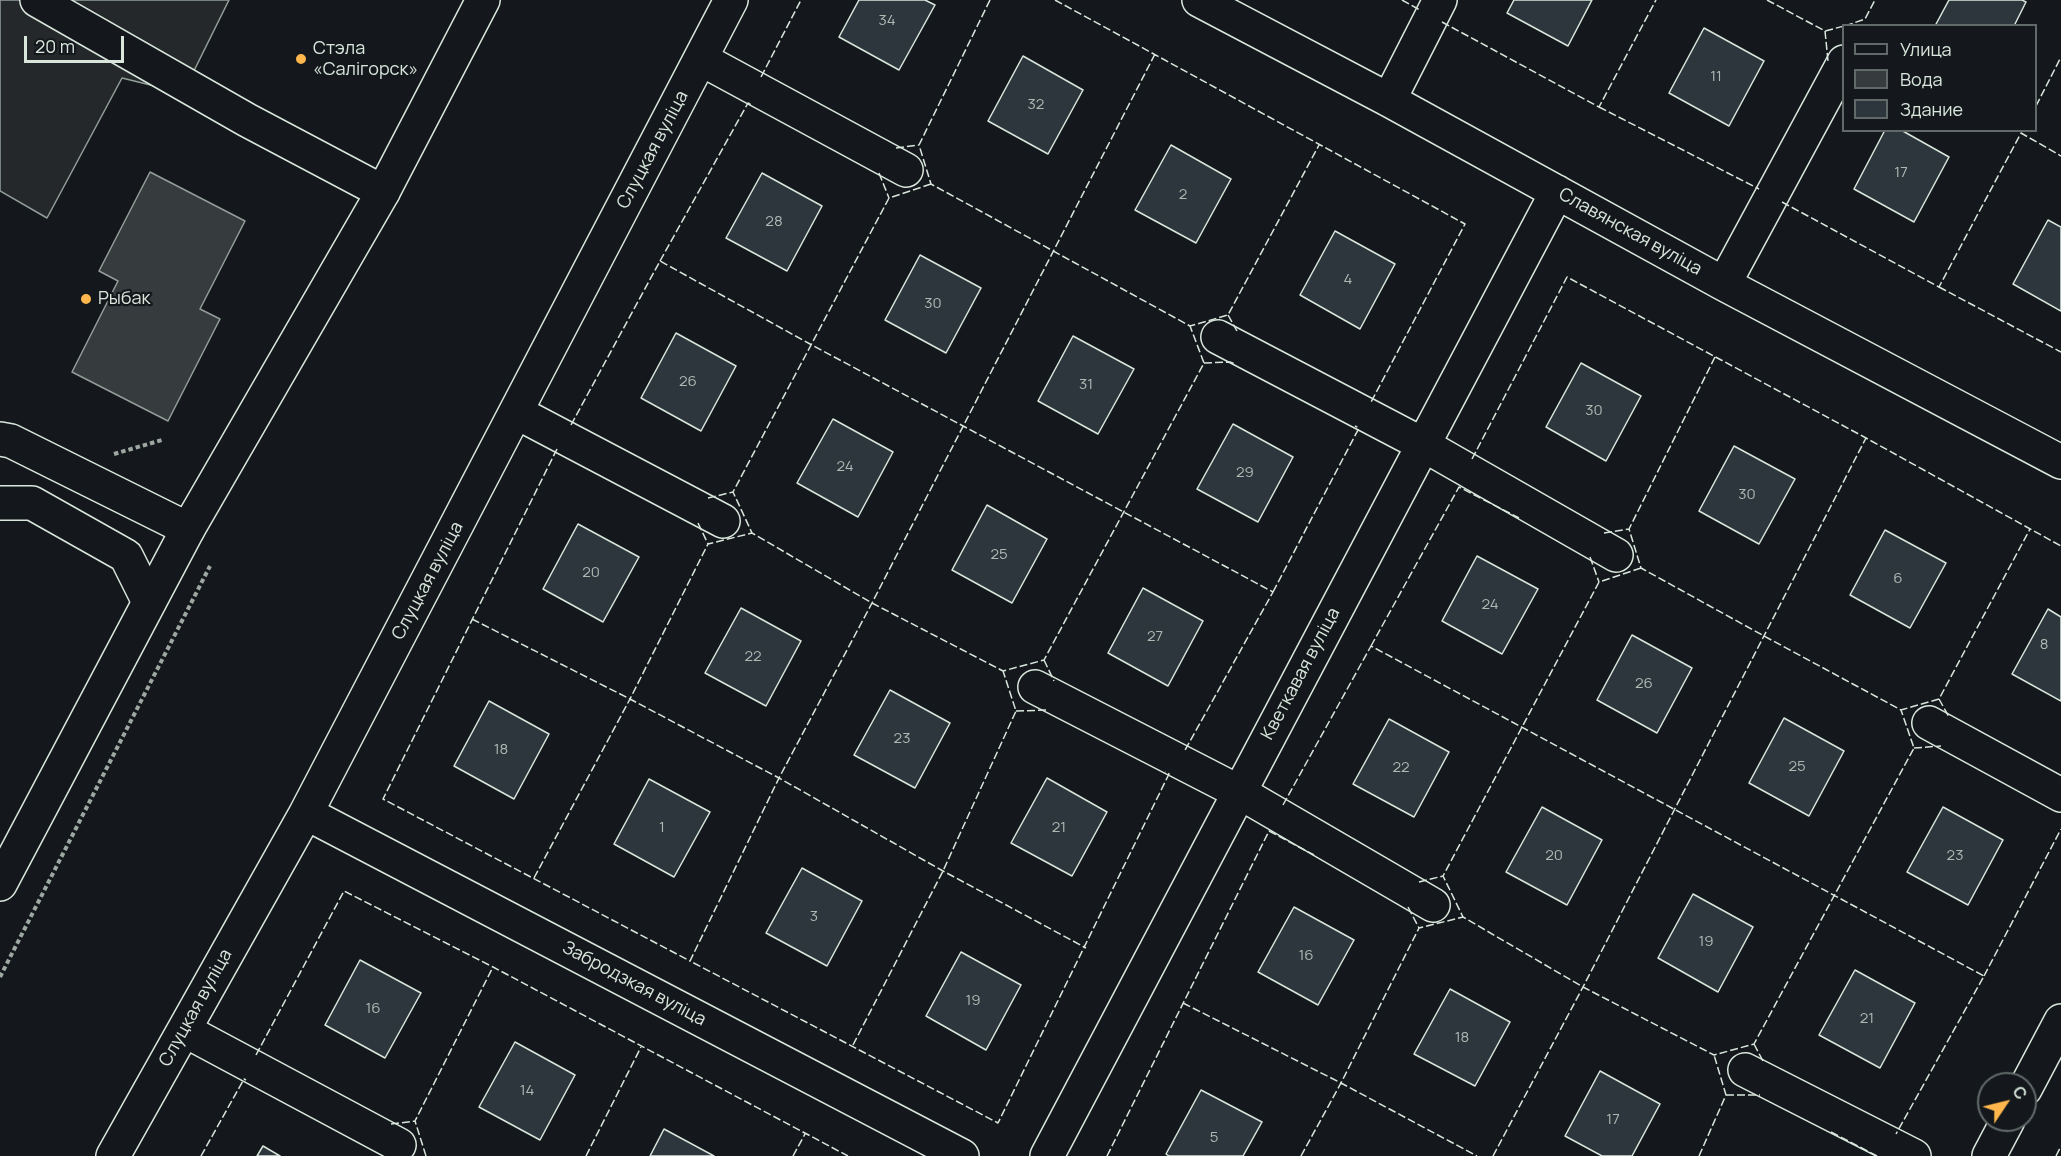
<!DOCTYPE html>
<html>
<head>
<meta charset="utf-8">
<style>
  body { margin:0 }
  #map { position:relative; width:2061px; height:1156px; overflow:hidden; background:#14181c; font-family:Manrope,sans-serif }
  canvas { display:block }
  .legend { position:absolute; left:1842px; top:24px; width:195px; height:108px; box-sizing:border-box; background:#14181c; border:2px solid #626a69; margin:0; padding:8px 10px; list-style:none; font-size:18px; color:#d8e6dc }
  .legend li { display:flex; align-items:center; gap:12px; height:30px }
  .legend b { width:30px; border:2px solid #626a69 }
  .north { position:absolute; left:1977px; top:1072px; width:60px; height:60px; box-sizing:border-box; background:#14181c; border:2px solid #626a69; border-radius:50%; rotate:55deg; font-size:16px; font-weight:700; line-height:24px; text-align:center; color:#d8e6dc }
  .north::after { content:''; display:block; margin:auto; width:21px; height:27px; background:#ffb74d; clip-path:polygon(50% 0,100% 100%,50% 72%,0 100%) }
  .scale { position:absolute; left:24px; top:36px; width:100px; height:27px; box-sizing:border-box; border:3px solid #d8e6dc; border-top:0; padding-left:8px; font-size:18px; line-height:21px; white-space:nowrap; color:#d8e6dc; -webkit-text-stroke:4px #14181c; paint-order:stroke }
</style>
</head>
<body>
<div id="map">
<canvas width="2061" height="1156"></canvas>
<ul class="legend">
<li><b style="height:8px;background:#14181c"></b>Улица</li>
<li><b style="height:16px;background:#363b3e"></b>Вода</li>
<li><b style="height:16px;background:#2c363c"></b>Здание</li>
</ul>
<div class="north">С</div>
<div class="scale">20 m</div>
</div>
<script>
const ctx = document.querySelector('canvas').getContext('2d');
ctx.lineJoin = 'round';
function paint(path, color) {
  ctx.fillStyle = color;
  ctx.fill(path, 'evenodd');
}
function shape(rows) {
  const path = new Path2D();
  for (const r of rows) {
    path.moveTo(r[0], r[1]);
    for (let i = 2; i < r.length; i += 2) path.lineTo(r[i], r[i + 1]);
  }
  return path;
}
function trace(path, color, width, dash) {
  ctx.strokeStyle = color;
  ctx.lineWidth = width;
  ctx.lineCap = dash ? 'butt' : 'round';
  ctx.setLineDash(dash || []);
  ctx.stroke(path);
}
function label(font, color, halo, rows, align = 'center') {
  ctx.font = font + ' Manrope,sans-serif';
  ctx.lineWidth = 4.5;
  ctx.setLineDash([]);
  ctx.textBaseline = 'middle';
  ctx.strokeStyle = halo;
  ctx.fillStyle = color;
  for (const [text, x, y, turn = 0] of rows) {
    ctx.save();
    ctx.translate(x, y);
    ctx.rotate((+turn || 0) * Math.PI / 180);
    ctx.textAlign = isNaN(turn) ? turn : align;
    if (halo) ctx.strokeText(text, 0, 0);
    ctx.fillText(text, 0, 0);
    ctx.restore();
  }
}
const parking = shape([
  [0,0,229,0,183,93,122,78,47,218,0,191,0,0]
]);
paint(parking, '#24282b');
trace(parking, '#939e99', 1.5);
const water = shape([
  [150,172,245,221,200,309,220,319,168,421,72,372,118,281,99,271,150,172]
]);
paint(water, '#363b3e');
trace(water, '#939e99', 1.5);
const building = shape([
  [859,0,925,0,935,5,899,70,839,37,859,0],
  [1514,0,1592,0,1568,46,1507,13,1514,0],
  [1949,0,2022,0,2026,2,2014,26,1935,26,1949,0],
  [1704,28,1764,61,1729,126,1669,93,1704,28],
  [1023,56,1083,90,1048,154,988,121,1023,56],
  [1885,130,1901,130,1949,157,1914,222,1854,189,1885,130],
  [1171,145,1231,179,1196,243,1135,210,1171,145],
  [762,173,822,206,787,271,726,238,762,173],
  [2048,220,2061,227,2061,311,2013,284,2048,220],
  [1335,231,1395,264,1360,329,1300,295,1335,231],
  [920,255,981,288,946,353,885,320,920,255],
  [676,333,736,366,701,431,641,398,676,333],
  [1073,336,1134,369,1098,434,1038,401,1073,336],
  [1581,363,1641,396,1606,461,1546,427,1581,363],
  [833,419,893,452,858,517,797,483,833,419],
  [1233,424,1293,457,1258,522,1197,489,1233,424],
  [1734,446,1795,479,1759,544,1699,511,1734,446],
  [987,505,1047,539,1012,603,952,570,987,505],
  [578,524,639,557,603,622,543,589,578,524],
  [1885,530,1946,563,1910,628,1850,595,1885,530],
  [1477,556,1538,589,1502,654,1442,621,1477,556],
  [1143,588,1203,621,1168,686,1108,653,1143,588],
  [741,608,801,641,766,706,705,673,741,608],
  [2048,609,2061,617,2061,701,2012,674,2048,609],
  [1632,635,1692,668,1657,733,1597,700,1632,635],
  [890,690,950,723,915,788,854,755,890,690],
  [489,701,549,734,514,799,454,766,489,701],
  [1784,718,1844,751,1809,816,1749,783,1784,718],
  [1389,719,1449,752,1414,817,1353,784,1389,719],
  [1047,778,1107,812,1072,876,1011,843,1047,778],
  [649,779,710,812,674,877,614,844,649,779],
  [1542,807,1602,840,1567,905,1506,872,1542,807],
  [1943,807,2003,840,1968,905,1907,872,1943,807],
  [802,868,862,901,827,966,766,933,802,868],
  [1693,894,1753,927,1718,992,1658,958,1693,894],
  [1294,907,1354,940,1318,1005,1258,972,1294,907],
  [961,952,1021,985,986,1050,926,1016,961,952],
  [360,960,421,993,385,1058,325,1025,360,960],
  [1855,970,1915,1003,1880,1068,1819,1035,1855,970],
  [1450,989,1510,1022,1475,1086,1414,1054,1450,989],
  [515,1042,575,1075,540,1140,479,1107,515,1042],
  [1600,1071,1660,1104,1632,1156,1602,1156,1565,1136,1600,1071],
  [1201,1090,1262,1122,1243,1156,1169,1156,1166,1154,1201,1090],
  [664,1129,714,1156,650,1156,664,1129],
  [263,1146,280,1156,257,1156,263,1146]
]);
paint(building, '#2c363c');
trace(building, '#d8e6dc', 1.5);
const minor = shape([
  [37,0,247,120,383,192],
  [1199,0,1389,100,1724,284,2061,462],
  [701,59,906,170],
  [1389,100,1440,0],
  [1724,284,1844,62],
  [1218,337,1422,444,1616,555],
  [516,412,723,521],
  [0,439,11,441,188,529],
  [0,503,32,503,126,556,149,602],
  [1035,687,1239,792,1433,905],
  [1929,723,2061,795],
  [306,813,962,1156],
  [184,1030,399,1145],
  [1745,1070,1914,1156],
  [2025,1089,2061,1021],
  [113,1156,306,813,731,0],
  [1047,1156,1557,192],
  [1989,1156,2008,1120]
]);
const major = shape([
  [0,884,188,529,383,192,483,0]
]);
trace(minor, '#d8e6dc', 36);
trace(major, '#d8e6dc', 36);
trace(shape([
  [114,454,162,440],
  [0,977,210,566]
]), '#9da8a2', 4, [4.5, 3]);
trace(minor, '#14181c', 33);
trace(major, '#14181c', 33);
trace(shape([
  [990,0,919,145,931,184,1190,326,1228,315,1319,145],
  [1055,0,1465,224,1370,404],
  [1402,0,1420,10],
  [1767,0,1825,31,1844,26],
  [1442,22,1599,107,1656,0],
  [1845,26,1865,19,1875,0],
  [1825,31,1828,61],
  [1155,54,872,603,779,778,690,961,998,1123,1169,774,1165,772],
  [761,77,801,0],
  [2036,106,2061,57],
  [1599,107,1759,189],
  [896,148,919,145],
  [879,173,889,198],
  [931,184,889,198,733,492,752,533,872,603,1003,671,1044,660,1204,363,1190,326],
  [1782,202,1939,287,2021,133,2061,156],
  [660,261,748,103,753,106],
  [1939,287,2061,352],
  [1228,315,1237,331],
  [1715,357,1629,529,1641,568,1764,636,1901,710,1939,699,2030,529],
  [1204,363,1230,362,1235,364],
  [571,425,660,261,810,344,1273,592,1184,752],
  [557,449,383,799,690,961],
  [1472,459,1567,277,1866,438,2061,546],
  [708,498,733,492],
  [698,523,708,544],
  [1604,533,1629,529],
  [1590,557,1599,582],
  [1641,568,1599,582,1443,876,1463,917,1583,987,1714,1055,1754,1044,1914,748,1901,710],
  [1273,592,1359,428,1355,426],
  [472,619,630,699,779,778,943,871,1086,948],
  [1371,646,1459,487,1519,518],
  [1044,660,1054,681],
  [1939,699,1949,717],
  [1016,711,1049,710],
  [1914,748,1941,746],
  [1283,805,1371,646,1984,976,1896,1134],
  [534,878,630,699,708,544,752,533],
  [1419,882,1443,876],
  [1408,907,1419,928],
  [1984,976,2061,829],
  [1183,1003,1341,1083,1477,1156],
  [1754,1044,1764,1063],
  [853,1045,943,871,1016,711,1003,671],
  [256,1055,344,891,493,967,848,1156],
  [1726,1095,1760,1095],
  [391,1124,415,1121],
  [1831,1132,1877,1156],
  [201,1156,244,1079,246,1080],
  [426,1156,415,1121,493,967],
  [586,1156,641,1047],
  [793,1156,805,1134],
  [1107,1156,1269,831,1314,855],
  [1301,1156,1341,1083,1419,928,1463,917],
  [1493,1156,1583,987,1866,438],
  [1699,1156,1726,1095,1714,1055],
  [2056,1156,2061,1146]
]), '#d8e6dc', 1.5, [8, 3]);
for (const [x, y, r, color] of [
  [301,59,6,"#ffb74d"],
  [86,299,6,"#ffb74d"]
]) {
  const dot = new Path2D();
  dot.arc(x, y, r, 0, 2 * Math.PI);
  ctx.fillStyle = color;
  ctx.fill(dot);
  trace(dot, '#14181c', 2);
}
label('15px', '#adbab4', null, [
  ["34",887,21],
  ["11",1716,77],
  ["32",1036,105],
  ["17",1901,173],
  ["2",1183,195],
  ["28",774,222],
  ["4",1348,280],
  ["30",933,304],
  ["26",688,382],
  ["31",1086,385],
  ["30",1594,411],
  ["24",845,467],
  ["29",1245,473],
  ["30",1747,495],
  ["25",999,555],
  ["20",591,573],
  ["6",1898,579],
  ["24",1490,605],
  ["27",1155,637],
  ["8",2044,645],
  ["22",753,657],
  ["26",1644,684],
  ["23",902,739],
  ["18",501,750],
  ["25",1797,767],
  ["22",1401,768],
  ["1",662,828],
  ["21",1059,828],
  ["20",1554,856],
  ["23",1955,856],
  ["3",814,917],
  ["19",1706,942],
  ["16",1306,956],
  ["19",973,1001],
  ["16",373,1009],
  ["21",1867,1019],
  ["18",1462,1038],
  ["14",527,1091],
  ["17",1613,1120],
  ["5",1214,1138]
]);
label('18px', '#d8e6dc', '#14181c', [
  ["Стэла",313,49],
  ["«Салігорск»",313,70],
  ["Рыбак",98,299]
], 'left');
label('18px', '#d8e6dc', '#14181c', [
  ["Слуцкая вуліца",653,150,-62],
  ["Славянская вуліца",1630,232,29],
  ["Слуцкая вуліца",428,581,-62],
  ["Кветкавая вуліца",1301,674,-62],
  ["Забродзкая вуліца",634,984,28],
  ["Слуцкая вуліца",196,1008,-61]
]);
</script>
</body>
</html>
